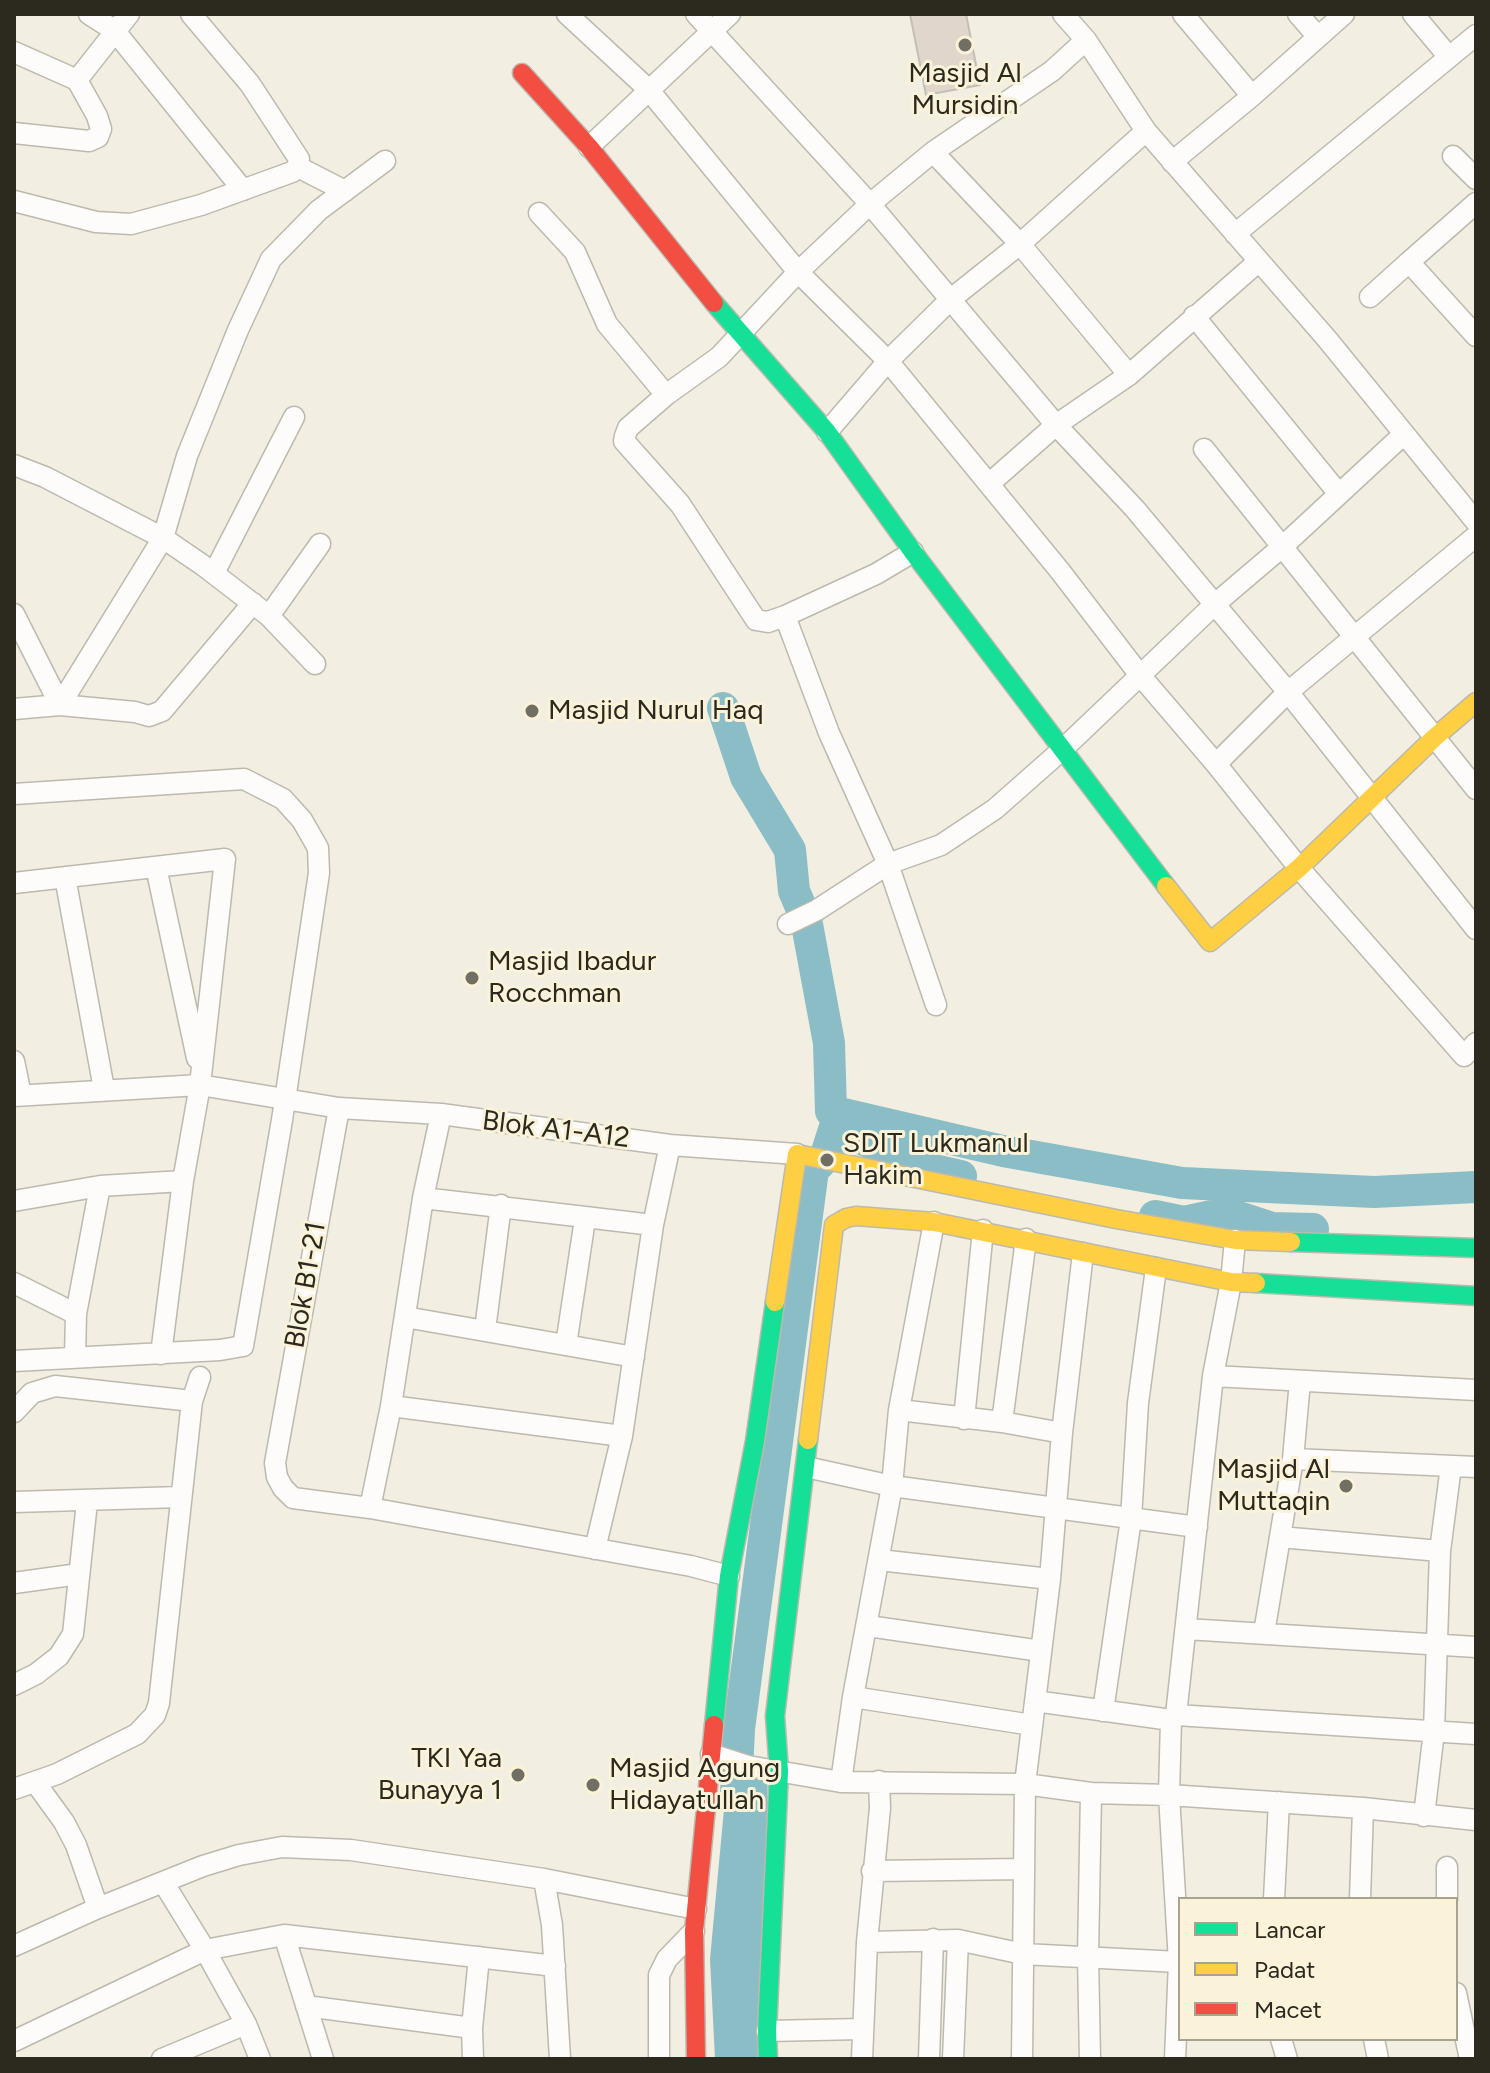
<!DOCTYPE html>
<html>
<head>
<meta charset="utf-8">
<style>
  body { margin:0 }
  #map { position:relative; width:1490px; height:2073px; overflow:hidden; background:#f2eee1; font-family:Figtree,sans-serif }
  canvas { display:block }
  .frame { position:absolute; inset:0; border:16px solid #2c291f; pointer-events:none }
  .legend { position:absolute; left:1178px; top:1897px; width:280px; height:144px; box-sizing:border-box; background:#faf2d9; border:2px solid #a8a28f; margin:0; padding:10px 14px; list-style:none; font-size:24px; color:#2c291f }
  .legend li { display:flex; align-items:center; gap:16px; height:40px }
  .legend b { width:40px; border:2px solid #a8a28f }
</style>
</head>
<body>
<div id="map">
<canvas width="1490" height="2073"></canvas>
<div class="frame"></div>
<ul class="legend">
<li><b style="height:10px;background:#16e098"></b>Lancar</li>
<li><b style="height:10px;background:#ffcf43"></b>Padat</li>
<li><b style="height:10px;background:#f24e42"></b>Macet</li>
</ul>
</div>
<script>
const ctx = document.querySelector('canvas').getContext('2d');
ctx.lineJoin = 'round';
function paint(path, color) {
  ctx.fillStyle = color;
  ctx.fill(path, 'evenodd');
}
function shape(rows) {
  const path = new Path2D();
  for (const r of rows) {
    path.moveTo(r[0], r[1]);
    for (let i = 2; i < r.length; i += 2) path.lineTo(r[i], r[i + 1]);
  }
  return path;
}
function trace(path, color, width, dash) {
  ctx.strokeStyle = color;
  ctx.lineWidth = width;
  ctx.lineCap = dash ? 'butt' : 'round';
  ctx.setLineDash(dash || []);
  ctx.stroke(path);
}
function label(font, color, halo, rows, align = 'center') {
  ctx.font = font + ' Figtree,sans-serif';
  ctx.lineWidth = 6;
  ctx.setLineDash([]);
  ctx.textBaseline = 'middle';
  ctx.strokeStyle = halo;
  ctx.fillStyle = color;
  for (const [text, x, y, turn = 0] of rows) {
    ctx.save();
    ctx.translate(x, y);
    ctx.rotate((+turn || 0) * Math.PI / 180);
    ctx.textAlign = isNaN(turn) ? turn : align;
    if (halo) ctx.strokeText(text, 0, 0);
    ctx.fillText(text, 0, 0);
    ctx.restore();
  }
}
paint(shape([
  [729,1756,768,1763,763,2059,715,2059,710,1959]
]), '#8abdc6');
trace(shape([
  [723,708,746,777,790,850,794,891,806,919,829,1043,831,1111,1003,1151,1182,1183,1374,1192,1476,1187],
  [1155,1216,1184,1222,1226,1213,1272,1228,1313,1229],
  [736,1794,739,1729,813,1170,825,1158,835,1127,930,1169,961,1176]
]), '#8abdc6', 32);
const building = shape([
  [910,14,966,14,980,85,926,95,910,14]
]);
paint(building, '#e0d6cc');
trace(building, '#c4beb6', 2);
const street = shape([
  [89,14,114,30,243,190],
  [567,14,648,89,798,272,888,361,1060,571,1139,674,1216,764,1299,868,1464,1056,1476,1043],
  [696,14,870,204,1056,425,1135,509,1288,692,1476,929],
  [1063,14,1086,40,1146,131,1327,339,1476,522],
  [1183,14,1252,96],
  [1298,14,1318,37],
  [1413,14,1449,57],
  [14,52,77,80,97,116,101,129,98,137,89,141,14,133],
  [77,80,129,14],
  [589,147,730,14],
  [933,152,1020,244,1129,375],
  [1453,156,1476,179],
  [1172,162,1252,96,1344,14],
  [298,167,345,191],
  [14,201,96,222,131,224,201,205,292,172,298,167,299,159,250,84,191,14],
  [1476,203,1409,262,1476,336],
  [539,213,575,252,607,324,666,395],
  [1235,234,1476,35],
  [1370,297,1409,262],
  [1194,316,1339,494],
  [827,432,888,361,951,299,1020,244,1146,131],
  [1204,449,1476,789],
  [14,465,45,477,163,538,204,566,269,616,315,664],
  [990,483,1056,425,1129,375,1259,261],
  [913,552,876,574,785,616,768,622,756,620,680,504,624,441,625,436,628,428,666,395,719,357,798,272,870,204,933,152,1052,71,1086,40],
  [214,573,294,417],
  [14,614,60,705],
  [269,616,320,544],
  [785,616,829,733,888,864,936,1005],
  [60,705,163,538,187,456,238,330,271,259,319,210,385,161],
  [14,709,60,705,135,712,149,716,162,711,253,603],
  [1216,764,1288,692,1476,536],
  [14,794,244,779,283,799,302,820,318,848,319,873,282,1120,243,1346,220,1350,14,1361],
  [156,867,197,1058],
  [65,877,104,1089],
  [14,883,225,859,200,1085,183,1181,161,1354],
  [788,924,817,910,888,864,941,845,995,809,1063,749,1215,604,1282,547,1404,434],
  [14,1061,21,1095],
  [14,1096,200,1085,339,1108,441,1114,670,1145,797,1154],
  [339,1108,275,1463,277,1477,283,1488,293,1498,370,1508,691,1566,729,1576],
  [423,1198,653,1225],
  [14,1201,100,1186,183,1181],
  [14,1283,76,1314],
  [405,1317,634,1357],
  [485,1330,501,1205],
  [566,1345,585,1219],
  [75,1357,76,1314,100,1186],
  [1213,1376,1476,1390],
  [391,1406,622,1436],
  [899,1410,1002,1422,1062,1433],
  [14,1412,32,1393,55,1386,192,1401],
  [964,1419,983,1230],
  [1002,1422,1026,1239],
  [1293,1459,1476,1467],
  [806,1467,892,1486,1197,1527],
  [14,1502,181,1497],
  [370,1508,391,1406,423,1198,441,1114],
  [1280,1537,1440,1551],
  [595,1549,622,1436,653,1225,670,1145],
  [879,1560,1050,1579],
  [14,1583,79,1574],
  [868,1626,1041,1651],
  [1186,1629,1476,1647],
  [1264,1633,1293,1459,1300,1381],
  [14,1685,36,1674,59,1656,73,1634,87,1502],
  [853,1697,1032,1725],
  [1035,1701,1171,1720],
  [1103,1711,1131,1519,1138,1403,1156,1268],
  [1176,1715,1476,1734],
  [711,1754,748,1766,841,1782,1025,1784,1091,1793,1169,1795,1363,1808,1476,1820],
  [35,1782,64,1822,76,1845,98,1908],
  [841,1782,853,1697,892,1486,899,1410,934,1222],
  [14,1789,57,1774,137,1734,155,1715,159,1703,192,1401,200,1377],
  [1424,1816,1434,1731,1440,1551,1451,1466],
  [872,1871,1024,1869],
  [544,1879,552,1925,560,2059],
  [163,1882,205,1950,246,2024,260,2059],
  [1274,1899,1279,1802],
  [1360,1899,1363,1808],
  [1447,1899,1447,1867],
  [284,1935,323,2059],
  [867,1942,958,1940,1023,1954,1179,1962],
  [14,1946,98,1908,203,1866,239,1855,282,1847,351,1850,544,1879,696,1909],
  [1456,1993,1470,2059],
  [306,2006,472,2028],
  [767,2031,862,2029],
  [1281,2039,1287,2059],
  [1374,2039,1378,2059],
  [14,2041,205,1950,284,1935,555,1966],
  [162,2059,246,2024],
  [473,2059,472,2028,479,1957],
  [659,2059,659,1975,667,1959,694,1931],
  [862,2059,867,1942,880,1808,879,1781],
  [929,2059,933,1939],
  [953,2059,958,1940],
  [1022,2059,1025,1784,1050,1579,1062,1433,1083,1253],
  [1090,2059,1088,1956,1091,1793],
  [1175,2059,1179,1962,1169,1795,1171,1720,1176,1715,1213,1376,1231,1282,1235,1240]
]);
const fast = shape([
  [714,303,827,432,913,552,1166,886],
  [1291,1242,1476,1248],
  [1256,1283,1476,1296],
  [714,1725,729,1576,755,1441,775,1302],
  [768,2059,767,2031,779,1771,775,1716,808,1440]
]);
const slow = shape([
  [1166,886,1210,942,1299,868,1434,738,1476,702],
  [775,1302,797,1154,1116,1219,1235,1240,1291,1242],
  [808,1440,834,1225,846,1218,856,1216,934,1222,1231,1282,1256,1283]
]);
const jam = shape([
  [522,73,589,147,714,303],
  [696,2059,694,1931,714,1725]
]);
trace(street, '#bcb9ae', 23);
trace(fast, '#bcb9ae', 21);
trace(slow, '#bcb9ae', 21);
trace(jam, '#bcb9ae', 21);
trace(street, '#fdfcfa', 20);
trace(fast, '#16e098', 18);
trace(slow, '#ffcf43', 18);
trace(jam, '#f24e42', 18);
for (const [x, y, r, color] of [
  [965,45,8,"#716e63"],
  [532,711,8,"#716e63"],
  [472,978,8,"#716e63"],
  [827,1160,8,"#716e63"],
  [1346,1486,8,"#716e63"],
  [518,1775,8,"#716e63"],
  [593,1785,8,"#716e63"]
]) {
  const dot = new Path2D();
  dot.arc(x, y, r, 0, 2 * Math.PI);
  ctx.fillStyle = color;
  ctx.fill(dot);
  trace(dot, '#faf2d9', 3);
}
label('28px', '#2c291f', '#faf2d9', [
  ["Masjid Al",965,74,"center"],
  ["Mursidin",965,106,"center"],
  ["Masjid Nurul Haq",548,711],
  ["Masjid Ibadur",488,962],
  ["Rocchman",488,994],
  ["SDIT Lukmanul",843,1144],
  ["Hakim",843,1176],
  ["Masjid Al",1330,1470,"right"],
  ["Muttaqin",1330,1502,"right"],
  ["TKI Yaa",502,1759,"right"],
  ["Bunayya 1",502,1791,"right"],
  ["Masjid Agung",609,1769],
  ["Hidayatullah",609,1801]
], 'left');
label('28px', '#2c291f', '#faf2d9', [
  ["Blok A1-A12",556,1130,7],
  ["Blok B1-21",306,1285,-80]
]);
</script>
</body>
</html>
